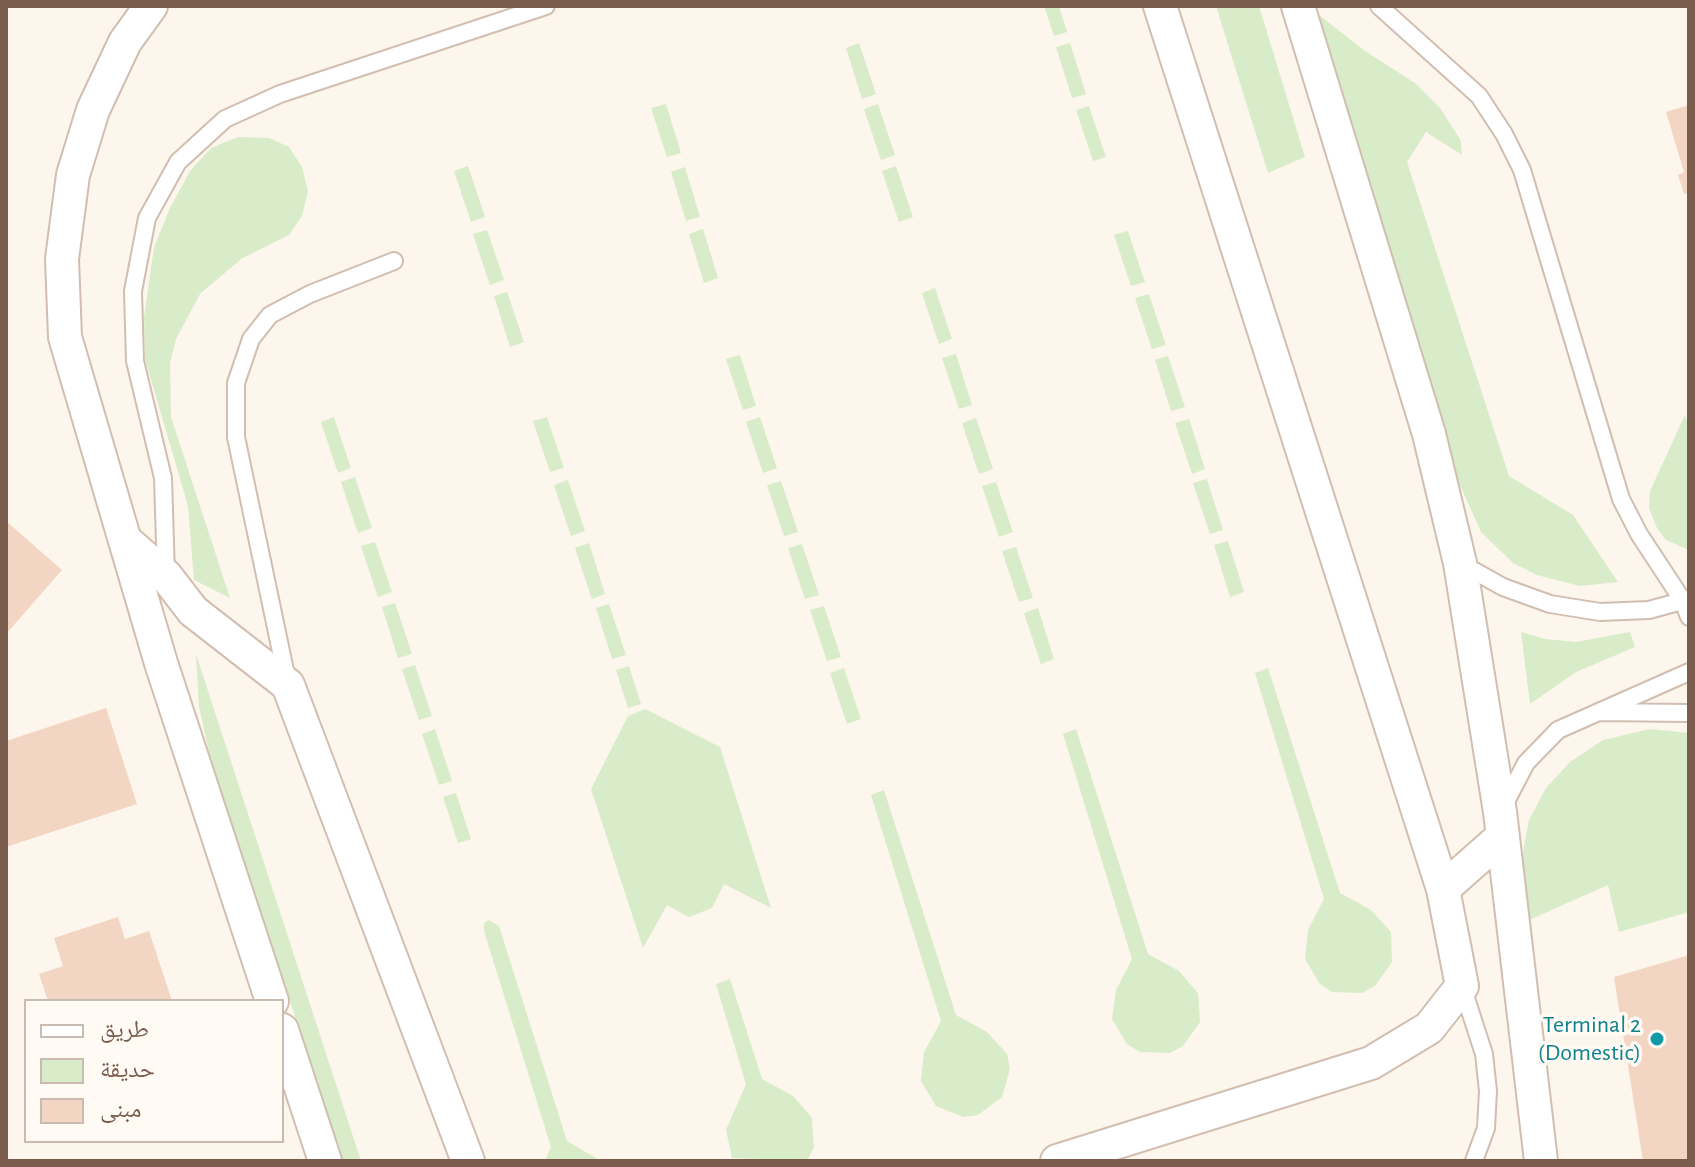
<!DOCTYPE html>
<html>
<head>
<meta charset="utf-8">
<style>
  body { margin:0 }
  #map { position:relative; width:1695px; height:1167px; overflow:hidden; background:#fdf6ec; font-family:"Alegreya Sans","Noto Naskh Arabic",sans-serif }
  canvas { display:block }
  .frame { position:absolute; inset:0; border:8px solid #7a5c4d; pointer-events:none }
  .legend { position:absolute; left:24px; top:999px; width:260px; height:144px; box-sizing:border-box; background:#fffaf3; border:2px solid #cabbb1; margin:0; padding:10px 14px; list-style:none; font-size:24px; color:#7a5c4d }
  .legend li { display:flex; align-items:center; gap:16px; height:40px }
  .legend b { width:40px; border:2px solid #cabbb1 }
</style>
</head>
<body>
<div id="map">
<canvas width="1695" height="1167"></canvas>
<div class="frame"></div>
<ul class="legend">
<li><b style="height:10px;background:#fff"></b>طريق</li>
<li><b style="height:22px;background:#d8ecc9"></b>حديقة</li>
<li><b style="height:22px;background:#f3d5c3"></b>مبنى</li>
</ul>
</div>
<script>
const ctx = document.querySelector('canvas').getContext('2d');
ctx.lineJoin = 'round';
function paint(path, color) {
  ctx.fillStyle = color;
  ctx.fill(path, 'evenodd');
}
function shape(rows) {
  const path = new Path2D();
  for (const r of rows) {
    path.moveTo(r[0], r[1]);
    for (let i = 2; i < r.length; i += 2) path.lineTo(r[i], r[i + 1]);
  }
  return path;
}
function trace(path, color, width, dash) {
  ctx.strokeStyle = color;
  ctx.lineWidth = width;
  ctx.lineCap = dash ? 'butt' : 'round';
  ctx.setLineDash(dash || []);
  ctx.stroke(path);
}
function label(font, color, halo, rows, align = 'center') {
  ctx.font = font + ' "Alegreya Sans",sans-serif';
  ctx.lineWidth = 7;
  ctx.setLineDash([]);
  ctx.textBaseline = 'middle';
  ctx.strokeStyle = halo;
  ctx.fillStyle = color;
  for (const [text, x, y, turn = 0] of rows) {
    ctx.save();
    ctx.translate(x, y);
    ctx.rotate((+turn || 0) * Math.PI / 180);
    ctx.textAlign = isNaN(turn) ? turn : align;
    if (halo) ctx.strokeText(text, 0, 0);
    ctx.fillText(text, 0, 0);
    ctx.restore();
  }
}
paint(shape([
  [1044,6,1059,6,1067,32,1054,36],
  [1216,6,1259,6,1305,157,1268,173],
  [1318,14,1365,51,1415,83,1440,108,1461,141,1462,155,1426,132,1407,162,1509,476,1573,515,1618,582,1580,586,1537,575,1513,563,1481,532,1459,483,1316,20],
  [859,43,876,94,862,99,846,48],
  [1070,43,1086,94,1072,98,1056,47],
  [666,104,681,153,667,157,651,108],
  [878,104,895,155,881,160,864,109],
  [1089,106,1106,157,1093,161,1076,110],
  [238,137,269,138,289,147,302,167,308,191,302,216,289,235,241,259,200,294,176,339,170,363,171,417,230,598,194,580,188,506,145,359,144,317,154,247,170,208,190,171,211,148],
  [468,166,485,217,471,222,454,171],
  [896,166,913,217,899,222,882,171],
  [685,167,700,217,686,221,671,172],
  [703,229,718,278,704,283,689,234],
  [487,230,504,280,490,285,473,234],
  [1128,231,1145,282,1131,286,1114,235],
  [935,288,952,339,939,344,922,293],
  [507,292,524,342,510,347,494,296],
  [1149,294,1166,345,1152,349,1135,298],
  [956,354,972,405,959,409,942,358],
  [740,355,756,406,743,410,726,359],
  [1168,356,1185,407,1171,411,1155,360],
  [1685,415,1689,426,1689,550,1666,540,1657,528,1649,508,1650,491],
  [334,417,351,468,338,473,321,422],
  [547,417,564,468,550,472,533,421],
  [760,417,777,468,763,473,746,422],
  [976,418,993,469,979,474,962,423],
  [1189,419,1205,469,1192,474,1175,423],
  [355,477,372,528,358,533,341,482],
  [1207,479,1223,530,1210,534,1193,483],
  [568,480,585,531,571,536,554,485],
  [781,481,798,532,784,536,767,485],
  [996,482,1013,532,999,537,982,486],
  [1228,541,1244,592,1230,597,1214,545],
  [375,542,392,592,378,597,361,546],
  [589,543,605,594,592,599,575,548],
  [802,544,819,595,805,599,788,548],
  [1016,547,1033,598,1019,602,1002,551],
  [395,603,412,654,398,658,382,607],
  [609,604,626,655,612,659,596,608],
  [824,606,841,657,827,661,810,610],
  [1038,608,1054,659,1041,664,1024,613],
  [1521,632,1545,639,1576,642,1630,632,1635,647,1576,672,1530,704],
  [196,654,361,1161,342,1161,210,756,199,707],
  [415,665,432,716,419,720,402,669],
  [629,666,641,704,628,708,616,670],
  [844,668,861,719,847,724,830,673],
  [1268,668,1340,893,1371,910,1391,932,1392,962,1375,986,1362,993,1332,992,1320,984,1305,959,1308,930,1324,899,1255,673],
  [645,709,720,747,771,908,724,884,712,908,689,917,667,905,643,948,591,789,628,716],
  [435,729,452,781,439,785,422,734],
  [1076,729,1148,954,1179,971,1198,993,1200,1022,1183,1046,1170,1053,1140,1052,1127,1044,1112,1019,1116,990,1132,959,1063,734],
  [1650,729,1689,733,1689,912,1619,932,1608,885,1529,920,1522,888,1522,857,1529,820,1546,788,1570,762,1603,740],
  [884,790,956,1015,987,1032,1007,1054,1010,1069,1002,1097,978,1115,963,1117,936,1106,921,1081,924,1052,941,1021,871,795],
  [456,793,471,839,458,843,443,797],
  [489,920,499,926,567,1141,601,1161,545,1161,551,1147,484,931,484,923],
  [730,979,762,1079,793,1096,812,1118,814,1147,807,1161,732,1158,726,1130,746,1084,716,984]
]), '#d8ecc9');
paint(shape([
  [1689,105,1689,193,1684,194,1678,175,1684,172,1666,112],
  [6,521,62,570,6,634],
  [106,708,137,804,6,847,6,741],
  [118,917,125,939,149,931,172,1001,48,1001,39,974,63,966,54,938],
  [1689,955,1689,1161,1643,1161,1614,977]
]), '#f3d5c3');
const service = shape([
  [1379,6,1479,96,1504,134,1522,170,1621,499,1639,534,1683,601,1689,617],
  [1460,563,1503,587,1550,604,1600,612,1649,610,1689,599],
  [166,575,163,478,135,361,133,291,147,218,178,162,225,119,280,94,546,6],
  [287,680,236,437,236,383,251,339,270,315,310,294,394,261],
  [1599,712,1689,713],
  [1503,807,1526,763,1558,730,1689,672],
  [1462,986,1484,1054,1488,1091,1486,1128,1474,1161]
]);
const minor = shape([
  [151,6,125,42,93,110,73,175,62,259,65,337,161,663,272,1001],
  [1298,6,1429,434,1460,563,1500,812,1541,1161],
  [125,540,166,576,193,611,288,685,468,1161],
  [1443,889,1503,836],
  [282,1030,325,1161],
  [1057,1161,1371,1063,1429,1028,1462,986,1443,889,1160,6]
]);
trace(service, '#d1beb0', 20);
trace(minor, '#d1beb0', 36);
trace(service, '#fff', 16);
trace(minor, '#fff', 32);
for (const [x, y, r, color] of [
  [1657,1039,8,"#0f9aa8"]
]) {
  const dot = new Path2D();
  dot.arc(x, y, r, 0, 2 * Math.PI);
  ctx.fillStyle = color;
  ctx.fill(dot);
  trace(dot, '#fffaf3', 3);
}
label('24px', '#0d838f', '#fffaf3', [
  ["Terminal 2",1641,1025],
  ["(Domestic)",1641,1053]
], 'right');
</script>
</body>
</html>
